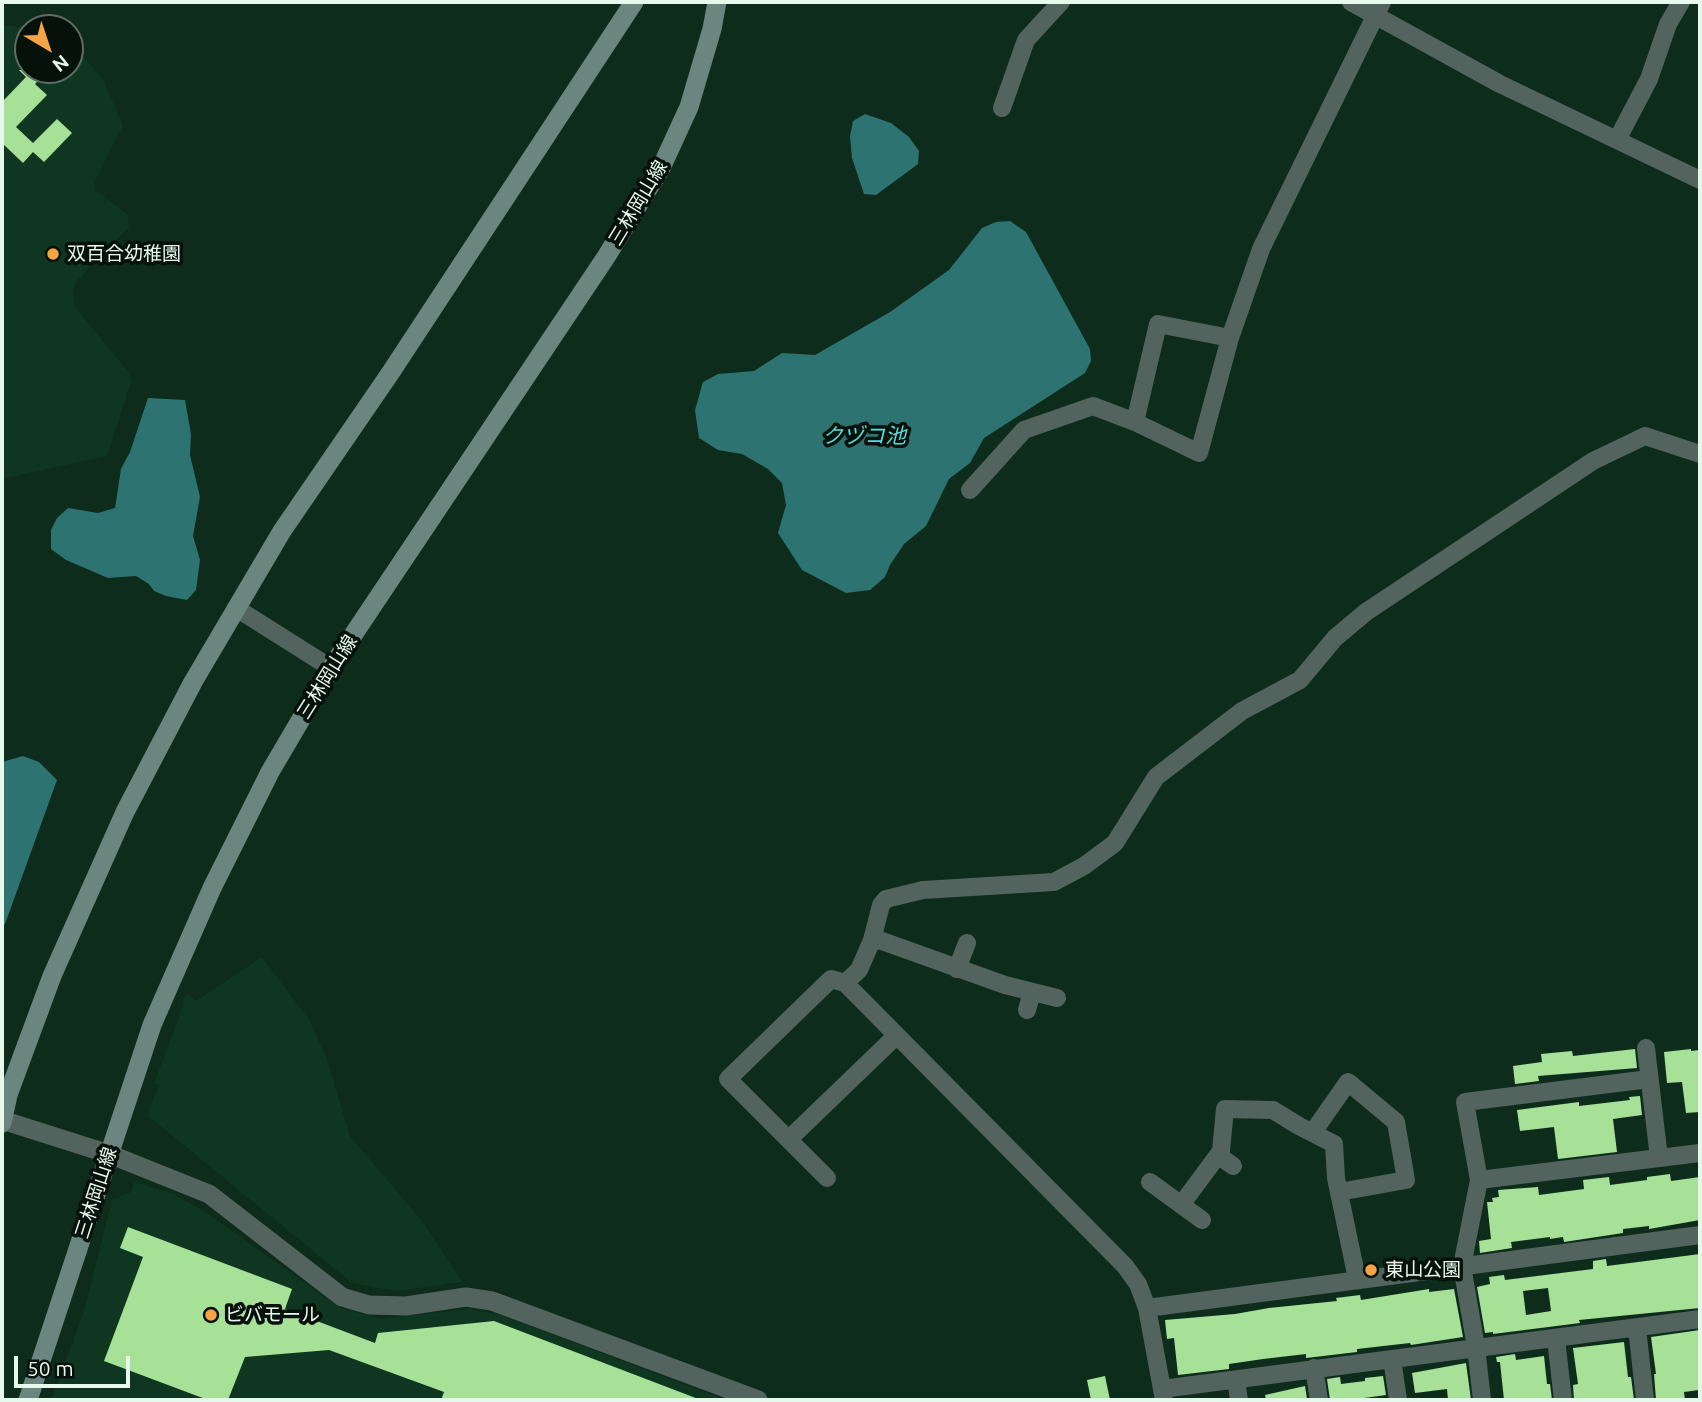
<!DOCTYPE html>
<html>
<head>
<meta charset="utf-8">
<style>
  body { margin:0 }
  #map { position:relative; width:1702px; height:1402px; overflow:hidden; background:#0d2c1b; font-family:Ubuntu,sans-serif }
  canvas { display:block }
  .frame { position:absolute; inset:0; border:4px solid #e7f9ed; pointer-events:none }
  .north { position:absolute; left:14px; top:14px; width:70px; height:70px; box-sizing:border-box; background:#05110a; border:2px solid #5f6e65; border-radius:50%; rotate:141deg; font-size:19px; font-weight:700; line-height:28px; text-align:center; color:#e7f9ed }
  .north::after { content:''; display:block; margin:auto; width:24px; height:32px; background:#f4a444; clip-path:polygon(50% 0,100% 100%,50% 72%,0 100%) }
  .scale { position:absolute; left:14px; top:1356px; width:116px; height:32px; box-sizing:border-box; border:4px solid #e7f9ed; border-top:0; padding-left:9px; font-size:21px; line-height:24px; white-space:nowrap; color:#e7f9ed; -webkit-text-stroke:5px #05110a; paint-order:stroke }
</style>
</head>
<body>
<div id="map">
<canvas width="1702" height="1402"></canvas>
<div class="frame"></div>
<div class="north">N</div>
<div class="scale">50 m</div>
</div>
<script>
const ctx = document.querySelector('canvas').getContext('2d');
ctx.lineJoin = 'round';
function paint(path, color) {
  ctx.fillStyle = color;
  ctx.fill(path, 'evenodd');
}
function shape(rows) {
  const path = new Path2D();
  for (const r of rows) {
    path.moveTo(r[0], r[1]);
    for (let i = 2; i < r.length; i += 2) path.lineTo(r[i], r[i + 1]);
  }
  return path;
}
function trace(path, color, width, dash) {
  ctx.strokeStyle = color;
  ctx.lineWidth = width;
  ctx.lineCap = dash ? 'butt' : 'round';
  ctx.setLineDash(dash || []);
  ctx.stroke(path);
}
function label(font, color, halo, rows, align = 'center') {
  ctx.font = font + ' Ubuntu,"Noto Sans JP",sans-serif';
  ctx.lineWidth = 7;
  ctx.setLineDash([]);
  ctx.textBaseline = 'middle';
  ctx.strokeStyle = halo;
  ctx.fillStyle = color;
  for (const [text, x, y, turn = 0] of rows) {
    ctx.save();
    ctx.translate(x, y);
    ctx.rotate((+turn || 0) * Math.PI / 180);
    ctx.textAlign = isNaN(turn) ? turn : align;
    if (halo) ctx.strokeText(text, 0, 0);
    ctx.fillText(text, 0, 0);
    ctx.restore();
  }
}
paint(shape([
  [2,24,28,29,28,70,70,70,70,42,103,79,123,126,95,180,95,189,128,215,129,227,77,281,73,291,75,307,129,373,131,383,107,456,2,479],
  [262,957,310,1021,327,1059,350,1136,423,1222,462,1282,396,1291,352,1283,147,1115,159,1085,154,1083,184,1004,182,1001,187,994,196,1001],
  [134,1182,172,1193,207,1213,340,1308,381,1319,468,1309,498,1314,726,1400,51,1400,84,1311,112,1200,131,1192]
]), '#0e3621');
paint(shape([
  [865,114,891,123,909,137,919,151,918,164,876,195,864,194,852,158,850,136,853,121],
  [1010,221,1026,232,1090,349,1091,361,1085,373,984,438,970,463,949,479,926,526,904,544,890,565,885,577,870,590,846,593,802,570,778,533,786,505,782,483,768,469,742,454,718,450,699,438,695,410,703,382,718,374,754,371,782,353,815,355,890,312,949,270,982,228,996,222],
  [148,398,185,400,191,434,190,455,200,497,193,536,200,560,196,590,187,600,166,596,154,591,149,584,136,576,108,578,66,560,51,549,51,530,57,518,68,508,98,513,115,508,121,469,130,452],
  [23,756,39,762,57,780,5,924,2,926,2,762]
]), '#2c7372');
paint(shape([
  [19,70,48,70,35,84,47,95,16,127,33,143,57,119,72,133,44,162,33,152,23,163,2,143,2,102,26,77],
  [1635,1049,1637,1068,1538,1076,1539,1081,1515,1084,1513,1066,1542,1062,1541,1054,1572,1051,1573,1056],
  [1691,1049,1691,1051,1700,1050,1700,1112,1686,1113,1682,1082,1667,1083,1664,1052],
  [1640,1096,1642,1115,1613,1119,1617,1152,1558,1159,1554,1127,1520,1131,1517,1110,1579,1102,1579,1106,1630,1100,1629,1097],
  [1670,1174,1671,1181,1700,1177,1700,1220,1649,1229,1649,1226,1623,1229,1623,1233,1564,1242,1563,1237,1550,1239,1550,1237,1511,1242,1512,1248,1480,1253,1479,1241,1491,1239,1487,1202,1493,1202,1492,1198,1499,1197,1498,1190,1538,1187,1539,1195,1584,1189,1583,1180,1609,1177,1610,1185,1647,1180,1647,1177],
  [128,1227,292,1289,285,1309,375,1343,378,1333,494,1321,701,1400,441,1400,444,1392,329,1350,245,1357,228,1400,208,1400,104,1361,143,1257,120,1248],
  [1700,1254,1700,1308,1579,1320,1580,1323,1493,1334,1493,1332,1485,1333,1477,1287,1490,1284,1489,1277,1504,1275,1505,1280,1593,1269,1593,1261,1606,1259,1607,1266],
  [1548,1288,1551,1311,1526,1315,1523,1291],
  [1429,1289,1429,1292,1454,1289,1463,1337,1411,1345,1410,1343,1357,1349,1357,1352,1306,1358,1306,1354,1263,1359,1229,1364,1229,1369,1178,1375,1174,1338,1167,1339,1165,1320,1235,1314,1269,1308,1337,1301,1336,1298,1360,1295,1361,1300],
  [1700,1330,1699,1390,1684,1392,1685,1400,1656,1400,1654,1374,1656,1374,1651,1337],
  [1624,1342,1628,1377,1631,1377,1634,1400,1574,1400,1573,1385,1578,1384,1573,1348],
  [1515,1354,1516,1360,1544,1356,1547,1384,1550,1384,1552,1400,1504,1400,1500,1362,1497,1362,1496,1357],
  [1466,1363,1471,1400,1448,1400,1447,1389,1415,1393,1412,1373],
  [1105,1376,1110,1400,1091,1400,1087,1380],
  [1383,1376,1386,1395,1350,1400,1330,1400,1327,1379,1340,1377,1341,1384,1365,1381,1365,1378],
  [1305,1386,1307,1399,1266,1400,1265,1395]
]), '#a6e197');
trace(shape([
  [1351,2,1500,84,1700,180],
  [1002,108,1026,40,1061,2],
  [1617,140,1649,79,1668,24,1681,2],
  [1135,422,1158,324,1230,338],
  [970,490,1024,430,1093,406,1135,422,1199,453,1230,338,1261,249,1382,2],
  [236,608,331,668],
  [872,940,882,941,1005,985,1057,998],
  [957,969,967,943],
  [845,983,859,970,872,940,881,905,886,899,923,890,1054,882,1084,866,1115,843,1156,777,1242,711,1300,680,1335,638,1366,612,1593,461,1645,436,1700,454],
  [1027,1010,1032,992],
  [1646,1048,1659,1158],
  [1313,1132,1348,1082,1396,1122,1406,1180,1339,1192],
  [789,1139,896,1036],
  [1218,1155,1233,1166],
  [827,1178,728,1079,831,979,845,983,1125,1266,1138,1284,1147,1308,1164,1400],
  [1479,1180,1465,1102,1649,1079],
  [1150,1182,1202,1220],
  [1181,1205,1221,1151,1225,1109,1273,1110,1299,1126,1334,1144,1336,1178,1357,1279],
  [1147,1308,1700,1235],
  [1637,1328,1645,1400],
  [1556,1339,1563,1400],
  [1392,1359,1398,1400],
  [1314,1368,1319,1400],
  [1236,1380,1239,1400],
  [1162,1389,1700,1319],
  [1482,1400,1476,1347,1462,1266,1479,1180,1700,1153]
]), '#53635e', 18);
trace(shape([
  [2,1120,109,1154,209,1194,342,1297,369,1305,406,1306,466,1297,492,1301,758,1400]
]), '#53635e', 19);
trace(shape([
  [2,1123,8,1095,52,976,125,812,193,682,282,531,391,372,634,2],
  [28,1400,152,1025,212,888,270,772,331,668,606,257,661,168,689,107,712,29,717,2]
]), '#6b867e', 19);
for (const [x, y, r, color] of [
  [53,254,7,"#f4a444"],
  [1371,1270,7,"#f4a444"],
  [211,1315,7,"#f4a444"]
]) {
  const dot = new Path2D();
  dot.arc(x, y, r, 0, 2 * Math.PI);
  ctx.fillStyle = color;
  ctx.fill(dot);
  trace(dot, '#05110a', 2.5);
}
label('19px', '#e7f9ed', '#05110a', [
  ["三林岡山線",638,203,-59],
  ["三林岡山線",327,677,-58],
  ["三林岡山線",96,1193,-72]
]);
label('19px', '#e7f9ed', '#05110a', [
  ["双百合幼稚園",67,254],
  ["東山公園",1385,1270],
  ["ビバモール",225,1315]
], 'left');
label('italic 21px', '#55dfdc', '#05110a', [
  ["クヅコ池",864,436]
]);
</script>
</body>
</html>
